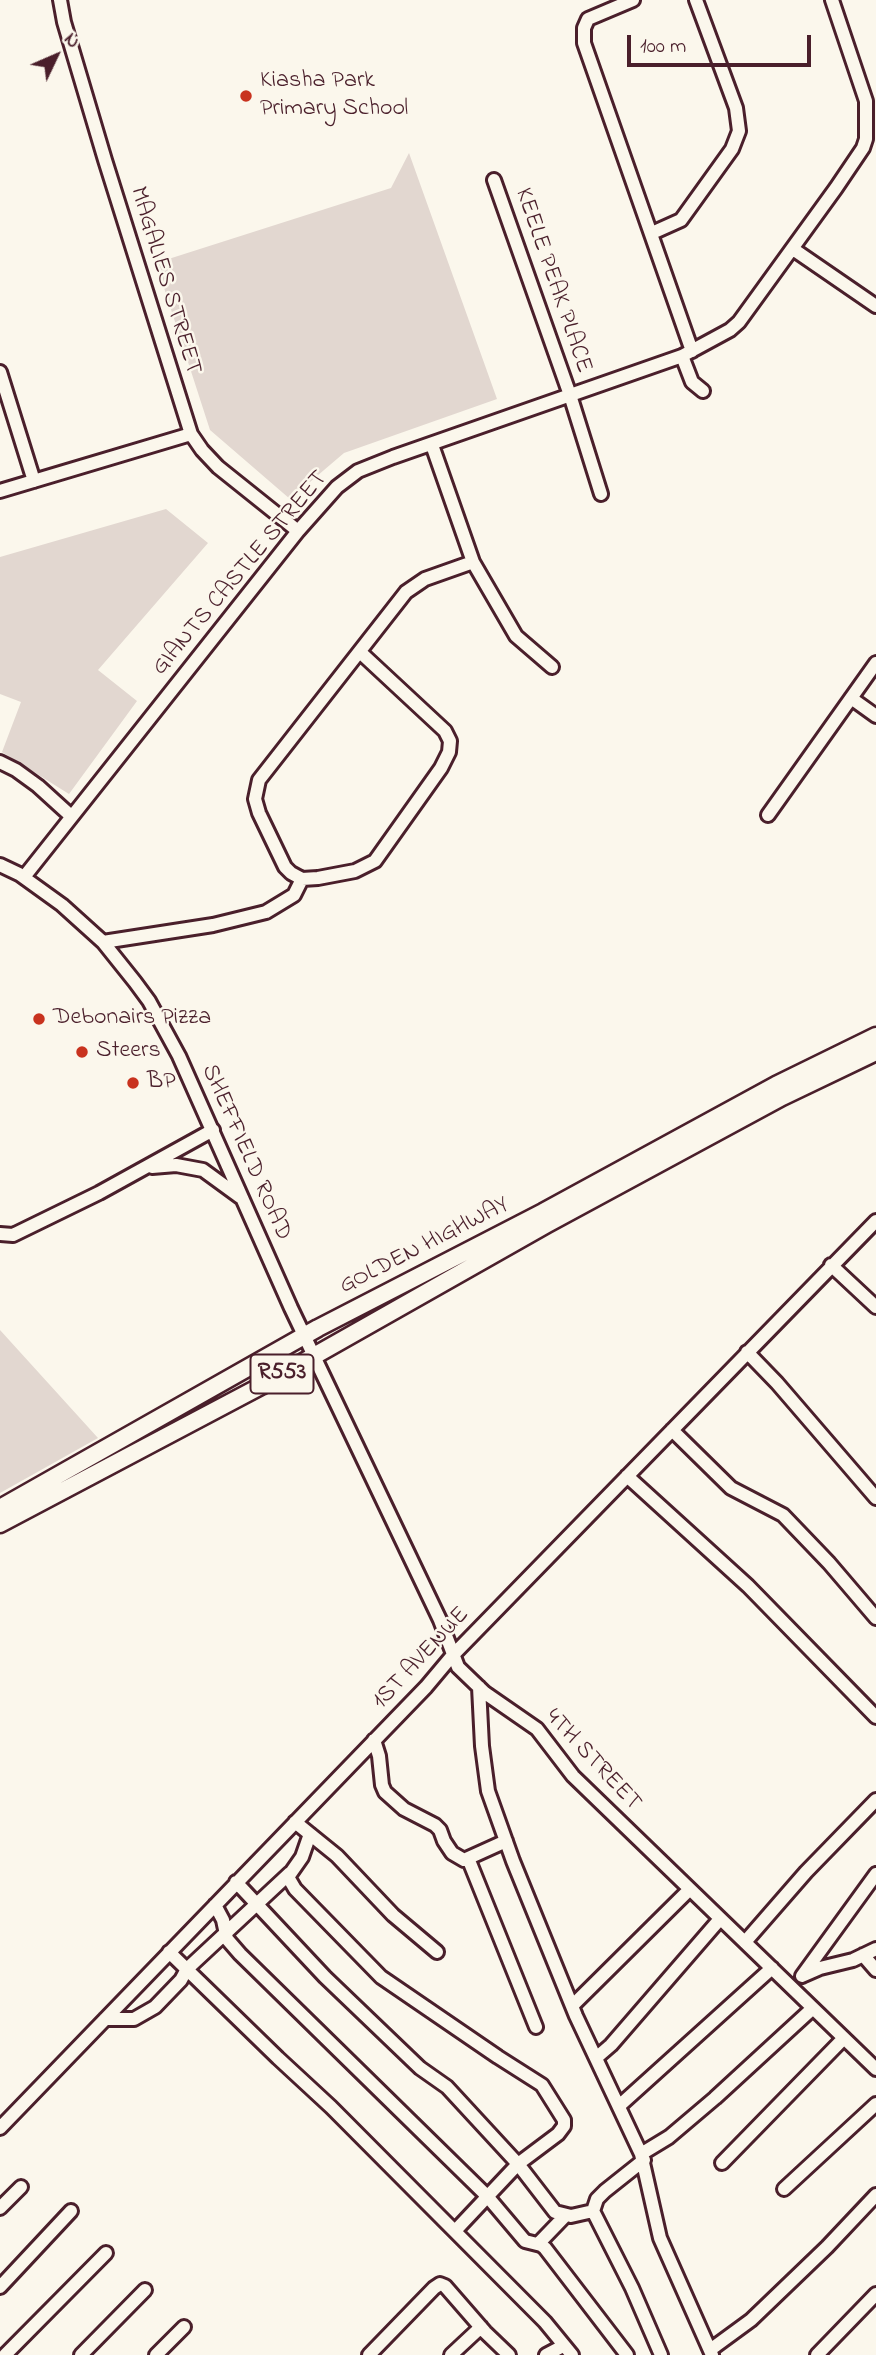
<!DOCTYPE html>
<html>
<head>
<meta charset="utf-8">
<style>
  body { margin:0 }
  #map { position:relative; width:876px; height:2355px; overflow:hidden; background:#fbf7ec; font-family:"Indie Flower",sans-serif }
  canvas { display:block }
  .north { position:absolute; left:21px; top:21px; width:70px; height:70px; -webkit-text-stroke:5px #fbf7ec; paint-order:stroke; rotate:46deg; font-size:19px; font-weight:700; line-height:28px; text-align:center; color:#4a1f2b }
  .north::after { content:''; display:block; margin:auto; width:24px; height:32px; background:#4a1f2b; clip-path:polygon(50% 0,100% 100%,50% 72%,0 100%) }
  .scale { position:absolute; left:627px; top:35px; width:184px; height:32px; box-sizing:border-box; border:4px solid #4a1f2b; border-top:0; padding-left:9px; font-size:21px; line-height:24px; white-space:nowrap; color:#4a1f2b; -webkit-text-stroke:5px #fbf7ec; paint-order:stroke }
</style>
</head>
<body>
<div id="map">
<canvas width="876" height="2355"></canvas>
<div class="north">N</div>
<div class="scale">100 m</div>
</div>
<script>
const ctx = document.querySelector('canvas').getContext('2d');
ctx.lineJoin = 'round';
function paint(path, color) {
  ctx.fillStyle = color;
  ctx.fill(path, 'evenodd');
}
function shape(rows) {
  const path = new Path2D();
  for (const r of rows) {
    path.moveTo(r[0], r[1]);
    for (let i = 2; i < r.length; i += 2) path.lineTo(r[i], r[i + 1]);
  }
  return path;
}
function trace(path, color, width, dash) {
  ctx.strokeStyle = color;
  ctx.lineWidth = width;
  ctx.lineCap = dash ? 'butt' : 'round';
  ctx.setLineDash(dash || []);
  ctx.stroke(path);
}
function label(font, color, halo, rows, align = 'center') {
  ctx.font = font + ' "Indie Flower",sans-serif';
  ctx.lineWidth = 5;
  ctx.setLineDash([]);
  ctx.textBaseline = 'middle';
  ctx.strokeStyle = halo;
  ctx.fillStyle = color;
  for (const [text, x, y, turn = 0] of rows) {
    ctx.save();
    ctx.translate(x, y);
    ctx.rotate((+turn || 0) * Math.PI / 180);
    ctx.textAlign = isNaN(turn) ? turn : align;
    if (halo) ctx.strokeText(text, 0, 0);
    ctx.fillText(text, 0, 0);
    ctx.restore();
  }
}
paint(shape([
  [409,153,497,399,344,453,290,499,210,430,156,263,391,188],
  [166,509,208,543,98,670,137,701,69,794,2,752,21,702,0,694,0,557],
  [0,1330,98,1438,0,1493]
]), '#e2d7d0');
const minor = shape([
  [60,0,64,22,105,160,191,434,202,450,218,467,298,531],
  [633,0,588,19,584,28,584,43,692,351],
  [494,180,570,395,601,494],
  [652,233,681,220,732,149,739,131,736,108,696,0],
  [793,249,876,306],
  [682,356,692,382,703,391],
  [0,372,34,481],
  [432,445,473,562,516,636,552,667],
  [0,491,191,434],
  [360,652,445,731,450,741,449,752,441,768,375,861,355,871,318,878,302,879,291,873,285,867,259,813,255,799,259,780,406,592,425,579,473,562],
  [851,698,876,716],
  [0,762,16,770,38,786,71,816],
  [768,815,876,663],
  [0,865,19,874,62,905,103,942,135,982,149,1001,179,1056,291,1308,440,1620,458,1667,485,1693,537,1729,573,1776,876,2069],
  [24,877,298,531,337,487,358,471,393,457,682,356,730,330,739,322,836,188,863,148,866,139,866,101,832,0],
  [103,942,213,925,266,912,294,895,302,879],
  [152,1167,176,1165,203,1170,240,1197],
  [0,1234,13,1235,99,1193,213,1130],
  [831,1265,876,1307],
  [747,1352,777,1383,876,1498],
  [672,1430,731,1488,783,1515,829,1563,876,1618],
  [627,1476,748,1586,876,1717],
  [479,1687,482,1746,488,1791,513,1861,576,2016,641,2154,660,2238,712,2355],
  [374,1740,379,1756,382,1785,385,1792,404,1809,435,1825,440,1830,444,1841,452,1853,464,1860,506,1841],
  [295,1822,337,1856,393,1915,437,1952],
  [310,1834,302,1857,288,1877,295,1889,381,1977,498,2057,542,2085,564,2120,564,2126,558,2134,518,2164,455,2231],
  [468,1858,536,2027],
  [236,1882,325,1977,420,2068,447,2087,518,2164,555,2212,571,2216,593,2211],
  [215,1905,223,1920,227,1939,240,1954,487,2196,525,2241,541,2245,545,2248,627,2355],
  [745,1942,806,1872,876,1800],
  [169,1952,278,2058,331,2107,545,2322,572,2355],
  [863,1955,876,1970],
  [804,1975,820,1968,853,1960,876,1949],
  [802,1976,876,1874],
  [572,2006,689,1890],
  [105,2019,134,2019,155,2007,181,1980,187,1969,290,1873],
  [596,2058,611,2045,720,1919],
  [619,2106,772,1968],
  [0,2128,426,1687,452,1656,876,1221],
  [641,2154,669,2137,715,2098,813,2008],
  [644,2160,605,2191,597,2199,593,2211,632,2288,661,2355],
  [722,2163,844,2038],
  [784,2189,876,2104],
  [0,2208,21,2187],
  [538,2244,565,2216],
  [0,2287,71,2211],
  [710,2350,751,2320,827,2247,876,2195],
  [5,2355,106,2253],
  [81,2355,145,2290],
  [156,2355,184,2327],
  [369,2355,434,2288,440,2284,445,2286,485,2332,509,2355],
  [451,2355,481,2327],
  [546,2355,563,2346],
  [817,2355,876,2294]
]);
const major = shape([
  [0,1508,318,1328,543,1212,776,1085,876,1036],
  [0,1524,261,1386,547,1224,782,1097,876,1052]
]);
trace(minor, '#4a1f2b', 18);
trace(major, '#4a1f2b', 21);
trace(minor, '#fbf7ec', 12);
trace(major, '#fbf7ec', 16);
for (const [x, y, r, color] of [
  [246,96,7,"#c8321e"],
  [39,1019,7,"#c8321e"],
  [82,1052,7,"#c8321e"],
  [133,1083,7,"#c8321e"]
]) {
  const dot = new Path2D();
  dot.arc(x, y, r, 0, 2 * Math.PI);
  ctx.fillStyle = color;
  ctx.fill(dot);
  trace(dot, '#fbf7ec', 2.5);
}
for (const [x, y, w] of [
  [282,1374,63]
]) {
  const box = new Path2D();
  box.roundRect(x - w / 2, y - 19.5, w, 39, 5);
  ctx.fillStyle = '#fbf7ec';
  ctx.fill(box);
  trace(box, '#4a1f2b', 2);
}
label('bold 23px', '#4a1f2b', null, [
  ["R553",282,1374]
]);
label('24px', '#4a1f2b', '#fbf7ec', [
  ["Kiasha Park",260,82],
  ["Primary School",260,110],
  ["Debonairs Pizza",53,1019],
  ["Steers",96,1052],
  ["BP",147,1083]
], 'left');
label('24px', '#4a1f2b', '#fbf7ec', [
  ["MAGALIES STREET",164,281,73],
  ["KEELE PEAK PLACE",552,281,71],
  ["GIANTS CASTLE STREET",241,574,-50],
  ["SHEFFIELD ROAD",245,1153,66],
  ["GOLDEN HIGHWAY",425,1247,-27],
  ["1ST AVENUE",422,1659,-47],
  ["4TH STREET",592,1761,47]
]);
</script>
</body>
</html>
